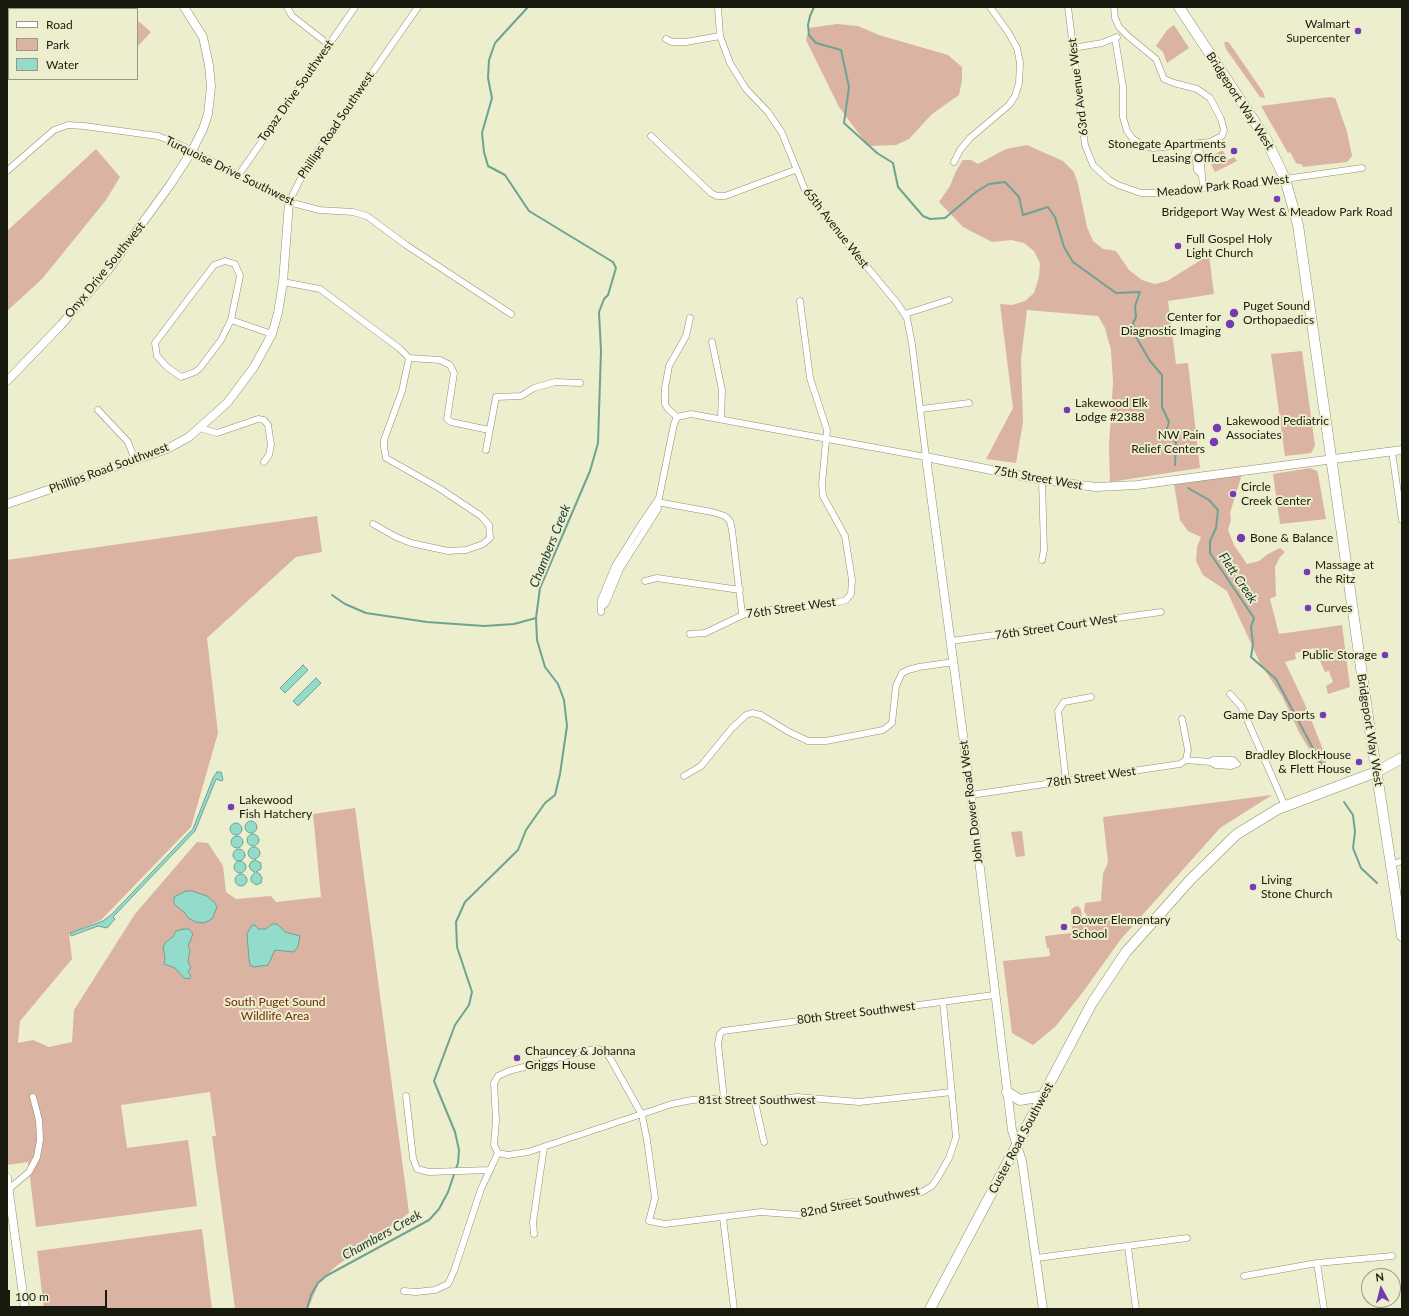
<!DOCTYPE html>
<html>
<head>
<meta charset="utf-8">
<style>
  body { margin:0 }
  #map { position:relative; width:1409px; height:1316px; overflow:hidden; background:#eceecd; font-family:Lato,sans-serif }
  canvas { display:block }
  .frame { position:absolute; inset:0; border:8px solid #191a0e; pointer-events:none }
  .legend { position:absolute; left:8px; top:8px; width:130px; height:72px; box-sizing:border-box; background:#eceecd; border:1px solid #989981; margin:0; padding:5px 7px; list-style:none; font-size:12px; color:#191a0e }
  .legend li { display:flex; align-items:center; gap:8px; height:20px }
  .legend b { width:20px; border:1px solid #989981 }
  .north { position:absolute; left:1361px; top:1268px; width:40px; height:40px; box-sizing:border-box; background:#eceecd; border:1px solid #989981; border-radius:50%; rotate:353deg; font-size:11px; font-weight:700; line-height:16px; text-align:center; color:#191a0e }
  .north::after { content:''; display:block; margin:auto; width:14px; height:18px; background:#753bb2; clip-path:polygon(50% 0,100% 100%,50% 72%,0 100%) }
  .scale { position:absolute; left:8px; top:1290px; width:99px; height:18px; box-sizing:border-box; border:2px solid #191a0e; border-top:0; padding-left:5px; font-size:12px; line-height:14px; white-space:nowrap; color:#191a0e; -webkit-text-stroke:3px #eceecd; paint-order:stroke }
</style>
</head>
<body>
<div id="map">
<canvas width="1409" height="1316"></canvas>
<div class="frame"></div>
<ul class="legend">
<li><b style="height:5px;background:#fff"></b>Road</li>
<li><b style="height:11px;background:#dbb3a3"></b>Park</li>
<li><b style="height:11px;background:#93dccb"></b>Water</li>
</ul>
<div class="north">N</div>
<div class="scale">100 m</div>
</div>
<script>
const ctx = document.querySelector('canvas').getContext('2d');
ctx.lineJoin = 'round';
function paint(path, color) {
  ctx.fillStyle = color;
  ctx.fill(path, 'evenodd');
}
function shape(rows) {
  const path = new Path2D();
  for (const r of rows) {
    if (r.length === 3) {
      path.moveTo(r[0] + r[2], r[1]);
      path.arc(r[0], r[1], r[2], 0, 2 * Math.PI);
      continue;
    }
    path.moveTo(r[0], r[1]);
    for (let i = 2; i < r.length; i += 2) path.lineTo(r[i], r[i + 1]);
  }
  return path;
}
function trace(path, color, width, dash) {
  ctx.strokeStyle = color;
  ctx.lineWidth = width;
  ctx.lineCap = dash ? 'butt' : 'round';
  ctx.setLineDash(dash || []);
  ctx.stroke(path);
}
function label(font, color, halo, rows, align = 'center') {
  ctx.font = font + ' Lato,sans-serif';
  ctx.lineWidth = 4;
  ctx.setLineDash([]);
  ctx.textBaseline = 'middle';
  ctx.strokeStyle = halo;
  ctx.fillStyle = color;
  for (const [text, x, y, turn = 0] of rows) {
    ctx.save();
    ctx.translate(x, y);
    ctx.rotate((+turn || 0) * Math.PI / 180);
    ctx.textAlign = isNaN(turn) ? turn : align;
    if (halo) ctx.strokeText(text, 0, 0);
    ctx.fillText(text, 0, 0);
    ctx.restore();
  }
}
paint(shape([
  [7,7,122,7,125,9,9,9,9,48,7,48],
  [137,20,151,32,137,47],
  [837,24,858,26,879,35,948,55,962,67,962,80,959,95,932,114,909,139,896,145,868,146,839,107,806,40,809,28],
  [1174,25,1189,48,1167,63,1163,52,1156,46,1167,30],
  [1224,42,1228,42,1230,44,1263,92,1265,98,1260,97,1226,49],
  [1330,97,1335,98,1337,103,1347,132,1352,156,1347,162,1302,167,1303,165,1296,163,1290,152,1288,153,1261,106],
  [1027,145,1063,161,1074,172,1078,184,1087,227,1093,241,1103,249,1116,251,1129,270,1142,280,1155,284,1167,281,1209,255,1214,294,1168,301,1176,364,1188,363,1200,468,1110,482,1109,447,1113,382,1111,350,1105,328,1098,316,1027,310,1021,359,1023,422,1016,463,986,459,1013,408,1000,304,1012,305,1025,301,1034,293,1039,277,1040,263,1034,251,1024,243,1011,240,992,242,963,227,939,202,950,186,956,171,963,160,971,160,978,164,1006,149],
  [96,149,120,177,106,200,42,279,7,311,7,231],
  [1221,151,1223,151,1228,160,1234,157,1237,161,1215,172,1208,158],
  [1302,351,1315,446,1311,453,1285,456,1271,354],
  [1310,468,1317,471,1318,474,1326,519,1280,524,1273,474],
  [1242,474,1230,513,1231,520,1228,530,1234,545,1247,564,1259,561,1268,554,1280,548,1285,552,1280,557,1275,567,1276,596,1270,599,1279,634,1342,625,1350,687,1328,694,1326,686,1333,682,1329,671,1325,672,1314,648,1295,653,1296,659,1285,662,1304,702,1324,752,1326,763,1321,768,1300,734,1282,696,1260,663,1227,591,1203,575,1196,561,1197,547,1201,537,1188,531,1180,520,1174,484],
  [317,516,322,552,296,557,207,638,218,733,191,827,101,920,69,934,72,959,20,1021,18,1043,33,1040,49,1047,72,1042,74,1010,135,914,197,842,208,843,223,866,226,892,236,899,271,896,276,902,321,897,313,814,355,808,409,1213,335,1267,319,1282,308,1309,235,1309,212,1136,216,1136,210,1092,121,1105,127,1148,188,1140,197,1206,36,1227,28,1162,7,1165,7,560],
  [1272,795,1220,828,1121,939,1083,992,1055,1027,1033,1045,1012,1033,1003,961,1050,956,1049,948,1047,948,1045,936,1072,933,1071,910,1074,907,1078,906,1081,909,1082,918,1084,919,1087,915,1084,912,1085,903,1101,901,1103,874,1108,862,1103,817],
  [1022,831,1025,856,1016,857,1011,832],
  [202,1229,212,1309,44,1309,37,1251]
]), '#dbb3a3');
const water = shape([
  [303,665,308,670,285,693,280,688,303,665],
  [316,678,321,683,298,706,293,701,316,678],
  [217,772,221,772,223,779,222,781,216,779,195,831,113,917,115,919,107,928,98,926,71,936,70,933,103,921,111,915,193,829,213,778,217,772],
  [251,827,6],
  [236,829,6],
  [253,840,6],
  [237,842,6],
  [254,853,6],
  [239,855,6],
  [255,860,261,863,261,869,256,872,260,874,262,878,261,883,256,885,251,881,251,877,255,872,251,870,249,866,251,862,255,860],
  [240,867,6],
  [241,880,6],
  [186,891,192,891,207,896,214,902,217,907,212,919,204,923,196,922,188,918,185,913,174,904,174,897,186,891],
  [272,924,277,924,285,932,300,936,298,946,294,952,275,950,268,965,254,967,250,965,249,959,247,934,251,926,255,925,258,929,266,929,272,924],
  [183,929,189,929,193,934,188,946,190,950,188,962,191,967,188,972,191,976,189,979,184,978,175,968,164,964,165,957,163,948,165,943,173,937,176,931,183,929]
]);
paint(water, '#93dccb');
trace(water, '#6ea292', 1);
trace(shape([
  [814,7,810,16,808,25,809,35,816,43,841,50,849,87,844,123,877,153,893,163,898,187,923,216,930,219,945,218,976,192,989,184,1005,182,1019,197,1023,215,1048,207,1055,217,1064,247,1073,262,1116,293,1140,292,1135,306,1136,317,1133,323,1136,337,1150,361,1162,375,1162,407,1169,422,1166,432,1176,442,1175,465],
  [1188,488,1209,500,1218,510,1216,528,1210,541,1210,553,1254,618,1251,627,1253,644,1251,657,1276,679,1323,767],
  [332,595,345,604,366,613,427,622,484,626,514,624,536,618],
  [1344,802,1353,815,1355,832,1353,848,1361,868,1377,883],
  [307,1309,311,1295,318,1283,326,1276,429,1220,439,1209,448,1192,458,1163,459,1150,455,1132,434,1081,455,1025,469,1005,472,992,457,947,456,922,465,902,518,850,526,830,545,803,555,795,560,774,567,726,564,700,558,684,545,667,537,640,536,618,540,588,590,471,598,443,601,351,599,312,604,299,608,295,616,268,613,262,529,211,505,175,488,166,484,152,482,133,492,98,488,78,489,60,495,43,528,7]
]), '#6ea292', 2);
const minor = shape([
  [287,7,292,16,328,44],
  [1068,7,1085,145,1093,165,1109,180,1118,185,1141,193,1166,193,1285,179,1362,168],
  [1114,7,1115,18,1119,27,1129,37,1156,59,1164,79,1174,83,1197,89,1210,98,1221,119,1224,130,1222,136,1210,142,1153,148,1142,145,1133,139,1127,131,1123,117,1123,87,1115,38],
  [666,39,672,42,686,42,720,36],
  [1073,48,1102,43,1117,37],
  [651,136,711,193,717,196,725,196,795,170],
  [1197,145,1195,153,1197,170,1201,174],
  [1197,149,1200,152,1203,188],
  [954,162,960,150,970,138,1009,105,1015,96,1019,83,1020,63,1017,48,1008,32,990,7],
  [7,171,54,130,68,125,84,126,158,136,181,145,289,202,319,210,353,212,367,216,406,245,511,314],
  [238,176,355,7],
  [289,202,306,168,418,7],
  [225,261,235,264,240,276,231,320,221,340,200,368,195,372,181,377,167,367,157,356,155,343,214,265,225,261],
  [283,282,320,289,399,348,409,358,440,360,450,365,454,373,447,419,451,422,489,430],
  [905,314,949,300],
  [231,320,272,334],
  [712,342,722,390,721,419],
  [921,409,969,403],
  [98,410,128,442,135,460],
  [677,417,691,414,926,457,912,344,907,318,897,303,818,208,805,190,782,133,768,112,746,89,730,63,720,36,718,7],
  [677,417,668,409,665,404,665,388,669,366,686,336,690,318],
  [200,428,217,433,258,419,264,420,268,425,271,445,269,455,264,462],
  [486,450,496,397,521,396,534,388,555,382,580,383],
  [1392,452,1402,520],
  [1042,480,1044,550,1042,560],
  [657,502,712,512,725,516,730,521,732,530,742,614],
  [373,524,396,537,411,543,448,551,466,550,483,544,490,538,489,525,481,516,439,488,386,458,384,447,384,440,402,391,409,358],
  [645,581,657,578,740,590],
  [602,607,606,603,620,569,658,509,657,502],
  [601,612,601,600,615,566,638,529,659,498,674,424,677,417],
  [690,634,705,633,747,613,839,602,846,600,851,594,852,580,845,536,823,496,822,484,827,430,810,378,800,301],
  [951,641,1161,612],
  [1230,694,1241,706,1285,806],
  [1182,719,1188,750,1186,760],
  [684,776,701,766,732,728,746,715,752,713,761,715,789,732,808,741,826,741,883,730,892,723,896,686,902,673,908,670,919,667,954,662],
  [1066,781,1058,711,1064,702,1091,697],
  [971,795,1180,764,1186,760,1210,762,1213,760,1233,760,1237,764,1231,766,1216,765,1210,762],
  [1392,864,1402,861],
  [406,1096,413,1158,417,1169,429,1172,490,1170],
  [724,1098,718,1044,720,1034,723,1031,994,995],
  [755,1102,764,1142],
  [498,1153,494,1145,496,1120,494,1083,498,1076,509,1071,583,1051,599,1049,606,1053,610,1058,642,1115,647,1140,655,1198,649,1221,665,1224,761,1212,800,1215,820,1212,845,1203,922,1192,932,1186,937,1179,949,1158,956,1137,943,1002],
  [498,1153,508,1155,528,1152,672,1104,692,1100,724,1098,755,1102,797,1097,859,1102,952,1092],
  [9,1189,29,1172,37,1157,40,1140,39,1120,33,1097],
  [723,1218,734,1309],
  [534,1234,533,1222,544,1147],
  [1128,1247,1136,1309],
  [1037,1258,1187,1238],
  [1317,1263,1324,1309],
  [1244,1276,1317,1263,1392,1256],
  [404,1291,416,1292,435,1290,448,1284,454,1271,481,1189,498,1153]
]);
const tertiary = shape([
  [7,381,61,325,109,269,170,185,192,151,203,129,208,114,211,87,209,65,203,37,184,7],
  [7,504,167,449,189,437,227,403,254,367,272,334,278,313,283,282,289,202],
  [7,1178,25,1309],
  [1043,1309,1022,1161,1012,1130,971,795,926,457,1042,480,1096,487,1137,485,1402,450]
]);
const primary = shape([
  [1179,7,1266,139,1285,179,1298,225,1369,724,1402,936],
  [1007,1092,1020,1100,1043,1096],
  [930,1309,1092,1003,1126,952,1191,879,1237,834,1278,809,1376,772,1402,758]
]);
trace(minor, '#8e9072', 7);
trace(tertiary, '#8e9072', 9);
trace(primary, '#8e9072', 11);
trace(minor, '#fff', 6);
trace(tertiary, '#fff', 8);
trace(primary, '#fff', 10);
for (const [x, y, r, color] of [
  [1358,31,4,"#753bb2"],
  [1234,151,4,"#753bb2"],
  [1277,199,4,"#753bb2"],
  [1178,246,4,"#753bb2"],
  [1234,313,5,"#753bb2"],
  [1230,324,5,"#753bb2"],
  [1067,410,4,"#753bb2"],
  [1217,428,5,"#753bb2"],
  [1214,442,5,"#753bb2"],
  [1233,494,4,"#753bb2"],
  [1241,538,5,"#753bb2"],
  [1307,572,4,"#753bb2"],
  [1308,608,4,"#753bb2"],
  [1385,655,4,"#753bb2"],
  [1323,715,4,"#753bb2"],
  [1359,762,4,"#753bb2"],
  [231,807,4,"#753bb2"],
  [1253,887,4,"#753bb2"],
  [1064,927,4,"#753bb2"],
  [517,1058,4,"#753bb2"]
]) {
  const dot = new Path2D();
  dot.arc(x, y, r, 0, 2 * Math.PI);
  ctx.fillStyle = color;
  ctx.fill(dot);
  trace(dot, '#eceecd', 1.5);
}
label('12px', '#191a0e', '#eceecd', [
  ["Walmart",1350,24,"right"],
  ["Supercenter",1350,38,"right"],
  ["Stonegate Apartments",1226,144,"right"],
  ["Leasing Office",1226,158,"right"],
  ["Bridgeport Way West & Meadow Park Road",1277,212,"center"],
  ["Full Gospel Holy",1186,239],
  ["Light Church",1186,253],
  ["Puget Sound",1243,306],
  ["Orthopaedics",1243,320],
  ["Center for",1221,317,"right"],
  ["Diagnostic Imaging",1221,331,"right"],
  ["Lakewood Elk",1075,403],
  ["Lodge #2388",1075,417],
  ["Lakewood Pediatric",1226,421],
  ["Associates",1226,435],
  ["NW Pain",1205,435,"right"],
  ["Relief Centers",1205,449,"right"],
  ["Circle",1241,487],
  ["Creek Center",1241,501],
  ["Bone & Balance",1250,538],
  ["Massage at",1315,565],
  ["the Ritz",1315,579],
  ["Curves",1316,608],
  ["Public Storage",1377,655,"right"],
  ["Game Day Sports",1315,715,"right"],
  ["Bradley BlockHouse",1351,755,"right"],
  ["& Flett House",1351,769,"right"],
  ["Lakewood",239,800],
  ["Fish Hatchery",239,814],
  ["Living",1261,880],
  ["Stone Church",1261,894],
  ["Dower Elementary",1072,920],
  ["School",1072,934],
  ["Chauncey & Johanna",525,1051],
  ["Griggs House",525,1065]
], 'left');
label('12px', '#191a0e', '#eceecd', [
  ["63rd Avenue West",1078,87,-97],
  ["Topaz Drive Southwest",296,91,-55],
  ["Bridgeport Way West",1240,101,57],
  ["Phillips Road Southwest",336,125,-56],
  ["Turquoise Drive Southwest",230,171,26],
  ["Meadow Park Road West",1223,186,-6],
  ["65th Avenue West",836,228,52],
  ["Onyx Drive Southwest",105,270,-51],
  ["Phillips Road Southwest",109,468,-20],
  ["75th Street West",1038,478,10],
  ["76th Street West",791,608,-8],
  ["76th Street Court West",1056,627,-8],
  ["Bridgeport Way West",1370,730,81],
  ["78th Street West",1091,777,-8],
  ["John Dower Road West",971,802,-97],
  ["80th Street Southwest",856,1013,-7],
  ["81st Street Southwest",757,1100],
  ["Custer Road Southwest",1021,1138,-62],
  ["82nd Street Southwest",860,1202,-11]
]);
label('12px', '#722d09', '#eceecd', [
  ["South Puget Sound",275,1002],
  ["Wildlife Area",275,1016]
]);
label('italic 13px', '#173a33', '#eceecd', [
  ["Chambers Creek",550,546,-68],
  ["Flett Creek",1238,578,56],
  ["Chambers Creek",382,1235,-29]
]);
</script>
</body>
</html>
